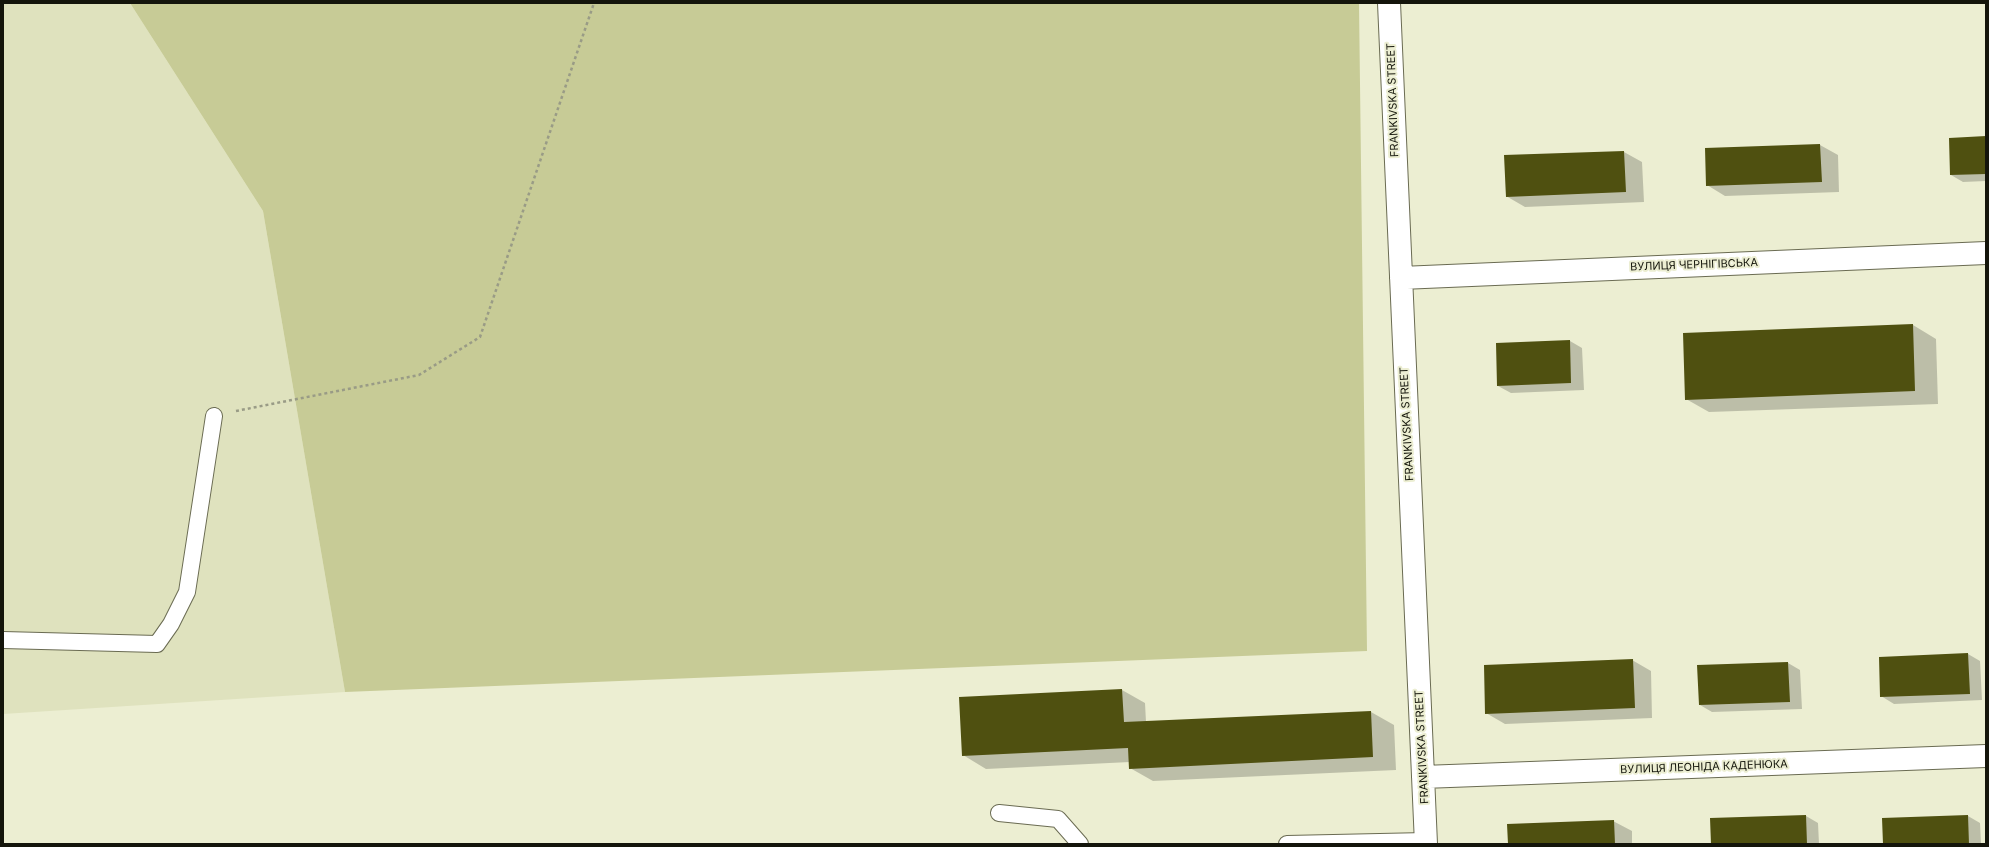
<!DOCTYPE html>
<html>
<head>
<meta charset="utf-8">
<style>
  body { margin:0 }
  #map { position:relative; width:1989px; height:847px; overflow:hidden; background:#eceed2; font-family:Inter,sans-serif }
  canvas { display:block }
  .frame { position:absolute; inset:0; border:4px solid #14150b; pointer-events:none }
</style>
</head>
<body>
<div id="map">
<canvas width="1989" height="847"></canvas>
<div class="frame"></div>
</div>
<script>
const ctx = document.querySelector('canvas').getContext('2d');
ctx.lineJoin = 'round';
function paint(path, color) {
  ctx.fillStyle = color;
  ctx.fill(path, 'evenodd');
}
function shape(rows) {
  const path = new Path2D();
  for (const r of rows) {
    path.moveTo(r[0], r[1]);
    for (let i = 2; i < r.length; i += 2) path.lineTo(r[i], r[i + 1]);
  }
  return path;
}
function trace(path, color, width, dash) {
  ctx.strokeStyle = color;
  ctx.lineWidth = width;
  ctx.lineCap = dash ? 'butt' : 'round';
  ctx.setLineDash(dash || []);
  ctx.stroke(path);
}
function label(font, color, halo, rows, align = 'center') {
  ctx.font = font + ' Inter,sans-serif';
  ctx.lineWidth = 4;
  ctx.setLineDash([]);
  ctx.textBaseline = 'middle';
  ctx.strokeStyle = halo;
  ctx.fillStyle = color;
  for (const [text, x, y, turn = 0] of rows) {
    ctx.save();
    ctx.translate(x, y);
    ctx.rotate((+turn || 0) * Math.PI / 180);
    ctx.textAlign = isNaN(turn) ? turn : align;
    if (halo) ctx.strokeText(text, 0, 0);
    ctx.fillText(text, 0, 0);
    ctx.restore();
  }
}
paint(shape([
  [3,3,130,3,263,211,345,692,3,714]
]), '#dfe2be');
paint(shape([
  [130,3,1359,3,1367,651,345,692,263,211]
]), '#c7cb96');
paint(shape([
  [1986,137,1986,181,1963,182,1951,175],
  [1820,145,1838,155,1839,192,1725,196,1707,185,1706,149],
  [1624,152,1642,162,1644,202,1525,207,1506,196,1505,156],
  [1913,325,1936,339,1938,404,1709,412,1686,399],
  [1570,341,1582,348,1584,390,1511,393,1498,386],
  [1968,654,1980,661,1982,700,1894,704,1881,696],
  [1632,660,1651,671,1652,718,1505,724,1486,713],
  [1788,663,1800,670,1802,709,1712,712,1700,705],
  [1122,690,1145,703,1146,722,1371,712,1394,725,1396,770,1153,781,1130,768,1130,762,986,769,963,755],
  [1806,816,1818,823,1819,844,1712,844],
  [1968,816,1980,823,1981,844,1884,844],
  [1613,821,1632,831,1632,844,1509,844]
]), '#0003');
paint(shape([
  [1986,136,1986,174,1950,175,1949,138],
  [1820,144,1822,182,1706,186,1705,148],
  [1624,151,1626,192,1506,197,1504,155],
  [1913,324,1915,391,1685,400,1683,333],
  [1570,340,1571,383,1497,386,1496,343],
  [1968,653,1970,694,1880,697,1879,657],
  [1633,659,1635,708,1485,714,1484,665],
  [1788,662,1790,702,1699,705,1697,665],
  [1122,689,1124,722,1371,711,1373,757,1129,769,1128,748,962,756,959,697],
  [1806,815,1807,844,1711,844,1710,818],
  [1968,815,1969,844,1883,844,1882,818],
  [1614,820,1615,844,1508,844,1507,824]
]), '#4f5010');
const service = shape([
  [3,640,157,644,171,624,187,592,214,416],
  [999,813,1058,819,1080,844],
  [1287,844,1426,841]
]);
const minor = shape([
  [1389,3,1426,844],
  [1401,278,1986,253],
  [1423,777,1986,756]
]);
trace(service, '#6a6b52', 18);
trace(minor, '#6a6b52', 24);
trace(shape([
  [236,411,419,375,480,337,594,3]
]), '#999b86', 2.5, [3, 3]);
trace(service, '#fff', 16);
trace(minor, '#fff', 22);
label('11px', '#14150b', '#eceed2', [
  ["FRANKIVSKA STREET",1393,100,-92],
  ["ВУЛИЦЯ ЧЕРНІГІВСЬКА",1694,265,-2],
  ["FRANKIVSKA STREET",1407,424,-93],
  ["FRANKIVSKA STREET",1422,747,-93],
  ["ВУЛИЦЯ ЛЕОНІДА КАДЕНЮКА",1704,767,-2]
]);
</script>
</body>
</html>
